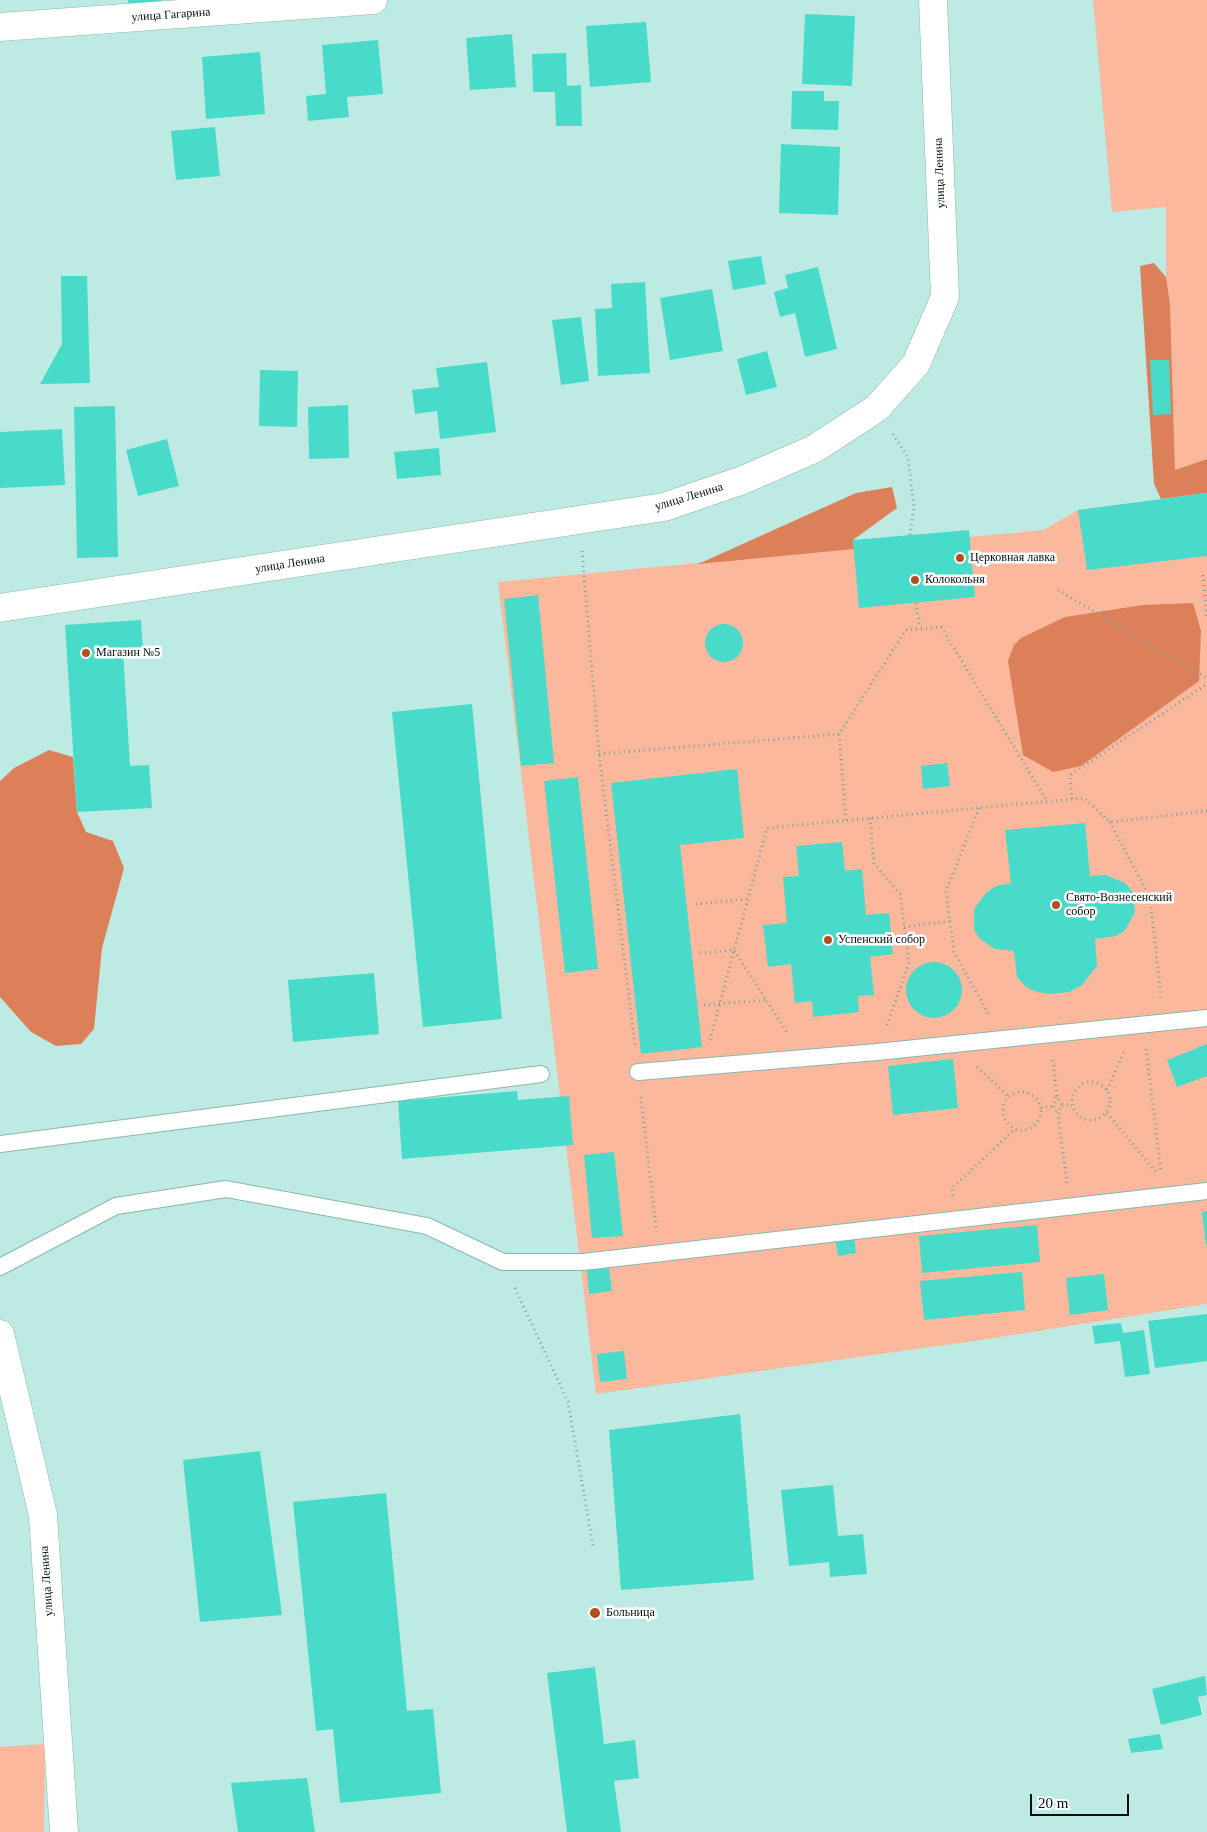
<!DOCTYPE html>
<html>
<head>
<meta charset="utf-8">
<style>
  body { margin:0 }
  #map { position:relative; width:1207px; height:1832px; overflow:hidden; background:#bdebe3; font-family:"Times New Roman",serif }
  canvas { display:block }
  .scale { position:absolute; left:1030px; top:1794px; width:99px; height:22px; box-sizing:border-box; border:2px solid #02100e; border-top:0; padding-left:6px; font-size:15px; line-height:18px; white-space:nowrap; color:#02100e; -webkit-text-stroke:4px #fff; paint-order:stroke }
</style>
</head>
<body>
<div id="map">
<canvas width="1207" height="1832"></canvas>
<div class="scale">20 m</div>
</div>
<script>
const ctx = document.querySelector('canvas').getContext('2d');
ctx.lineJoin = 'round';
function paint(path, color) {
  ctx.fillStyle = color;
  ctx.fill(path, 'evenodd');
}
function shape(rows) {
  const path = new Path2D();
  for (const r of rows) {
    if (r.length === 3) {
      path.moveTo(r[0] + r[2], r[1]);
      path.arc(r[0], r[1], r[2], 0, 2 * Math.PI);
      continue;
    }
    path.moveTo(r[0], r[1]);
    for (let i = 2; i < r.length; i += 2) path.lineTo(r[i], r[i + 1]);
  }
  return path;
}
function trace(path, color, width, dash) {
  ctx.strokeStyle = color;
  ctx.lineWidth = width;
  ctx.lineCap = dash ? 'butt' : 'round';
  ctx.setLineDash(dash || []);
  ctx.stroke(path);
}
function label(font, color, halo, rows, align = 'center') {
  ctx.font = font + ' "Times New Roman",serif';
  ctx.lineWidth = 5;
  ctx.setLineDash([]);
  ctx.textBaseline = 'middle';
  ctx.strokeStyle = halo;
  ctx.fillStyle = color;
  for (const [text, x, y, turn = 0] of rows) {
    ctx.save();
    ctx.translate(x, y);
    ctx.rotate((+turn || 0) * Math.PI / 180);
    ctx.textAlign = isNaN(turn) ? turn : align;
    if (halo) ctx.strokeText(text, 0, 0);
    ctx.fillText(text, 0, 0);
    ctx.restore();
  }
}
paint(shape([
  [1093,0,1207,0,1207,459,1175,470,1170,304,1166,277,1166,207,1112,212],
  [1207,494,1207,1304,988,1339,596,1394,498,582,1043,530,1078,510],
  [45,1744,44,1832,0,1832,0,1747]
]), '#fbb89d');
paint(shape([
  [1154,263,1166,277,1170,304,1175,470,1207,459,1207,493,1161,499,1154,484,1140,266],
  [892,487,897,508,853,540,854,549,698,564,856,493],
  [1193,603,1201,631,1199,681,1081,766,1053,772,1023,755,1008,661,1014,645,1021,638,1065,617,1143,605],
  [49,750,73,757,77,812,86,832,113,841,124,868,102,948,94,1029,81,1044,56,1046,31,1032,0,997,0,781,14,768]
]), '#dc805a');
paint(shape([
  [128,0,162,0,162,1,129,5],
  [805,14,855,16,852,86,802,84],
  [646,22,651,82,590,87,586,26],
  [512,34,516,87,470,90,466,38],
  [378,40,383,94,347,97,349,117,308,121,306,96,326,94,322,45],
  [260,52,265,114,206,119,202,57],
  [566,53,567,86,581,85,582,126,556,126,555,92,533,92,532,54],
  [792,91,824,91,824,101,839,101,838,130,791,129],
  [215,127,220,176,176,180,171,131],
  [781,144,840,147,838,215,779,213],
  [761,256,766,284,733,290,728,261],
  [818,267,837,349,805,357,795,313,780,317,774,292,788,288,785,275],
  [61,276,87,276,90,383,40,384,62,344],
  [645,282,650,373,598,376,595,309,612,308,611,284],
  [712,289,723,351,670,360,660,298],
  [581,317,589,381,561,385,552,320],
  [767,351,777,387,746,395,737,359],
  [1150,360,1169,360,1171,414,1153,415],
  [487,362,496,432,440,439,437,411,415,414,412,390,439,387,436,368],
  [260,370,298,371,297,427,259,426],
  [348,405,349,458,309,459,308,407],
  [115,406,118,557,77,558,74,407],
  [62,429,65,485,0,488,0,432],
  [167,439,179,486,138,496,126,450],
  [439,448,441,475,397,479,394,452],
  [1207,493,1207,556,1087,570,1078,510],
  [969,530,975,597,859,608,853,540],
  [538,595,554,763,521,766,504,599],
  [141,620,143,650,123,651,130,766,149,765,152,808,77,812,65,625],
  [724,643,19],
  [472,704,502,1019,423,1027,392,712],
  [947,763,950,786,923,789,921,766],
  [737,769,744,838,680,845,702,1047,641,1054,611,783],
  [578,777,598,969,565,973,544,781],
  [1085,823,1090,876,1106,875,1125,883,1132,891,1135,912,1125,930,1116,936,1095,939,1097,966,1081,986,1069,992,1051,994,1037,992,1026,987,1017,977,1014,951,995,949,979,938,974,929,974,909,986,893,996,886,1011,883,1005,830],
  [842,842,845,871,862,869,866,915,889,913,893,954,870,957,874,995,858,996,859,1012,813,1017,812,1001,795,1003,791,964,768,967,763,925,787,923,783,877,799,876,796,846],
  [934,990,28],
  [374,973,379,1034,293,1042,288,980],
  [1207,1044,1207,1076,1177,1087,1167,1060],
  [953,1059,958,1108,893,1115,888,1066],
  [517,1091,518,1100,569,1096,573,1145,402,1159,398,1101],
  [614,1152,623,1236,592,1238,584,1155],
  [1207,1211,1207,1245,1206,1245,1202,1212],
  [1037,1225,1040,1262,922,1273,919,1236],
  [854,1236,856,1253,838,1256,835,1239],
  [609,1267,612,1291,589,1294,587,1270],
  [1022,1272,1025,1310,924,1320,920,1281],
  [1104,1274,1108,1310,1070,1315,1066,1278],
  [1207,1314,1207,1361,1155,1368,1148,1321],
  [1121,1323,1123,1333,1144,1330,1150,1374,1125,1377,1120,1341,1095,1344,1092,1326],
  [624,1351,627,1379,600,1382,597,1354],
  [740,1414,754,1580,621,1590,609,1430],
  [260,1451,282,1615,200,1622,183,1460],
  [833,1485,838,1536,863,1534,867,1574,830,1577,829,1562,789,1566,781,1490],
  [386,1493,407,1711,433,1709,441,1793,340,1803,333,1729,316,1731,293,1502],
  [595,1667,604,1744,635,1740,639,1778,614,1781,621,1832,567,1832,547,1673],
  [1205,1676,1207,1695,1198,1697,1202,1715,1161,1725,1152,1689],
  [1160,1734,1163,1749,1131,1753,1128,1739],
  [307,1778,315,1832,238,1832,231,1783]
]), '#48dbc9');
const service = shape([
  [638,1072,877,1052,1207,1018],
  [0,1144,541,1074],
  [0,1267,116,1206,226,1189,427,1226,503,1262,583,1262,1207,1191]
]);
const minor = shape([
  [0,27,373,0]
]);
const secondary = shape([
  [0,608,664,507,743,480,814,449,877,408,916,364,945,297,933,0],
  [0,1334,43,1515,64,1832]
]);
trace(service, '#8ab6af', 18);
trace(minor, '#8ab6af', 29);
trace(secondary, '#8ab6af', 29);
trace(shape([
  [893,434,908,458,914,508,910,535],
  [582,551,599,754,635,1046],
  [1203,575,1207,619],
  [1058,590,1207,678],
  [916,603,920,628],
  [599,754,839,734],
  [1072,799,1070,775,1207,684],
  [979,808,946,891,954,952,989,1015],
  [870,818,874,863,900,894,909,963,887,1025],
  [846,820,839,734,906,630,941,627,1047,801],
  [1110,822,1150,898,1161,997],
  [696,904,748,899],
  [904,927,950,921],
  [700,953,734,950,788,1034],
  [704,1005,766,1000],
  [710,1040,767,828,1084,798,1110,822,1207,811],
  [1146,1049,1161,1172],
  [1053,1060,1057,1097,1062,1105,1058,1115,1067,1183],
  [977,1067,1009,1097],
  [1091,1101,19],
  [1107,1090,1124,1052],
  [1022,1111,19],
  [641,1097,656,1228],
  [1056,1097,1053,1106,1058,1114],
  [1062,1105,1072,1104],
  [1041,1108,1053,1106],
  [1107,1113,1156,1172],
  [953,1196,952,1188,1015,1129],
  [515,1288,568,1402,593,1546]
]), '#7ea19b', 3, [1, 4]);
trace(service, '#fff', 16);
trace(minor, '#fff', 28);
trace(secondary, '#fff', 28);
for (const [x, y, r, color] of [
  [960,558,5,"#b34e20"],
  [915,580,5,"#b34e20"],
  [86,653,5,"#b34e20"],
  [1056,905,5,"#b34e20"],
  [828,940,5,"#b34e20"],
  [595,1613,6,"#b34e20"]
]) {
  const dot = new Path2D();
  dot.arc(x, y, r, 0, 2 * Math.PI);
  ctx.fillStyle = color;
  ctx.fill(dot);
  trace(dot, '#fff', 2);
}
label('12px', '#02100e', '#fff', [
  ["улица Гагарина",171,15,-4],
  ["улица Ленина",940,173,-92],
  ["улица Ленина",689,497,-17],
  ["улица Ленина",290,564,-9],
  ["улица Ленина",47,1581,-94]
]);
label('12px', '#02100e', '#fff', [
  ["Церковная лавка",970,558],
  ["Колокольня",925,580],
  ["Магазин №5",96,653],
  ["Свято-Вознесенский",1066,898],
  ["собор",1066,912],
  ["Успенский собор",838,940],
  ["Больница",606,1613]
], 'left');
</script>
</body>
</html>
